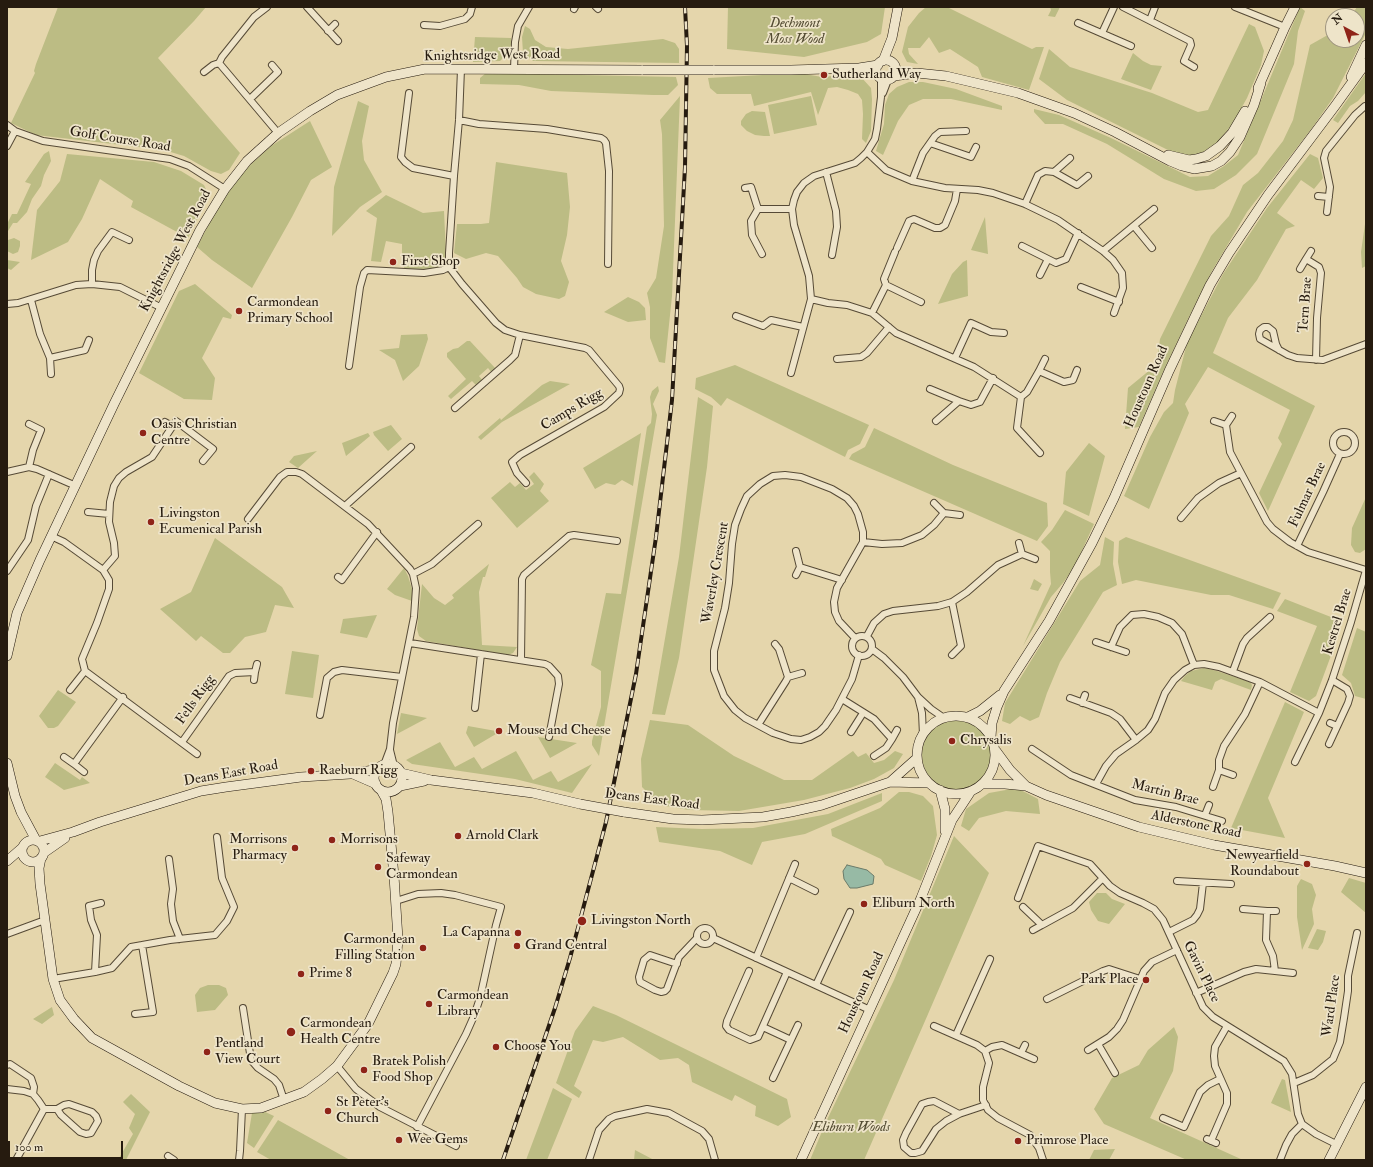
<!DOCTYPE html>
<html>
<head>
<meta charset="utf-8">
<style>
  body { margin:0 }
  #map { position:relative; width:1373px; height:1167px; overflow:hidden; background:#e5d6ac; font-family:"IM FELL Double Pica",serif }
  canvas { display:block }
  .frame { position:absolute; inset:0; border:8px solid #261b0f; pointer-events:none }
  .north { position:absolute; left:1325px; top:8px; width:40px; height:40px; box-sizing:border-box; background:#eee4c9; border:1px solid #9e947f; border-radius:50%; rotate:320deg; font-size:11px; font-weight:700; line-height:16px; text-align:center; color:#261b0f }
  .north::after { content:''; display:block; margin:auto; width:14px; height:18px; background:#8f2418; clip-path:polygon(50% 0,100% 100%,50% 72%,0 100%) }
  .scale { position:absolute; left:8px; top:1141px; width:115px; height:18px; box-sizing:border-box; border:2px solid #261b0f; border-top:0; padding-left:5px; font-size:12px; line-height:14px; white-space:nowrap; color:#261b0f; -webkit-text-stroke:3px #eee4c9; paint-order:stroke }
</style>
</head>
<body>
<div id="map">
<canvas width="1373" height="1167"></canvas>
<div class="frame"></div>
<div class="north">N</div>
<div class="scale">100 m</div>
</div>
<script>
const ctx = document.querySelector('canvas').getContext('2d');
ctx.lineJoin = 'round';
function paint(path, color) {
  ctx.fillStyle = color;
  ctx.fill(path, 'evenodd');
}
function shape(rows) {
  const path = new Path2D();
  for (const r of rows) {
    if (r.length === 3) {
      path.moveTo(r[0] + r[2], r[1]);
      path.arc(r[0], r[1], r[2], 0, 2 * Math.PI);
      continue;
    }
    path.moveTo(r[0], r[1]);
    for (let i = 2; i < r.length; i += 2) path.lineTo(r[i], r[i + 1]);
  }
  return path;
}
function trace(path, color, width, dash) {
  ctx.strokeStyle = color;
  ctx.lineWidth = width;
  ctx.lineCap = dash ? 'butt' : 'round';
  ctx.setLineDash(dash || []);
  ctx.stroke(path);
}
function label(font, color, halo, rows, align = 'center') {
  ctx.font = font + ' "IM FELL Double Pica",serif';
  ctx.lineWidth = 3.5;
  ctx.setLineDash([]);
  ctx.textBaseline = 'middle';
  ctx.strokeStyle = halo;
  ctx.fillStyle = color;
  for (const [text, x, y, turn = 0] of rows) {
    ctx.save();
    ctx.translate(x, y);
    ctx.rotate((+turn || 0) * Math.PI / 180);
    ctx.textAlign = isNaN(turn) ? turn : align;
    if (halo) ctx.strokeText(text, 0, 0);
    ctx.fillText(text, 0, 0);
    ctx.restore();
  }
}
paint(shape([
  [58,7,206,7,194,21,158,58,240,153,229,170,221,174,211,171,184,156,164,150,36,135,11,123,35,73,34,71,36,64],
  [728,7,885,7,881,34,867,42,804,57,727,49],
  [926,7,947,7,1032,49,1036,47,1044,47,1029,90,982,77,978,67,950,49,939,53,929,37,920,48,908,48,909,54,918,64,907,62,902,52,908,27,919,13],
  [1050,7,1060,7,1055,17,1048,16,1051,10],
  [1300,7,1305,11,1298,31,1294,64,1257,154,1236,175,1214,189,1196,191,1164,179,1107,144,1063,124,1045,124,1034,112,1034,109,1059,115,1111,138,1190,177,1208,176,1224,166,1238,155],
  [1357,7,1366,7,1366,33,1333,98,1312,128,1247,212,1212,271,1189,317,1164,370,1139,427,1125,429,1128,388,1156,365,1160,339,1211,236,1229,216,1243,185,1258,173,1283,141,1293,120,1310,45,1333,32,1333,40,1357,40,1357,16,1351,16],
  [1249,24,1255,27,1264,51,1261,65,1247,98,1233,123,1218,142,1203,152,1188,156,1172,152,1067,100,1039,79,1049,49,1070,67,1152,93,1198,112,1208,110],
  [525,26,530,29,535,40,546,47,568,49,663,39,675,43,679,49,679,63,533,61,523,53,522,37],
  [475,37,511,38,511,45,504,57,500,61,473,62],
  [1133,53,1143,61,1151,65,1162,66,1151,90,1121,79],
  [486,73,676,77,678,85,668,95,653,95,551,91,519,85,480,84,480,78],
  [799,73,822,77,843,75,861,77,871,88,872,99,871,131,866,143,862,139,863,114,862,100,858,94,848,90,837,87,828,88,818,115,811,92,754,106,751,94,717,94,710,88,708,78],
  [1366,73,1366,92,1358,101,1350,106,1338,123,1333,120],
  [909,82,923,82,956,89,1002,106,1002,110,951,99,923,99,909,105,898,121,883,155,876,151,884,124,885,105,889,94,897,87],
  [680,96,672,296,665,363,659,362,650,338,650,307,647,293,656,278,664,226,662,134,660,120],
  [811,96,817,125,774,134,768,105],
  [358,101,369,106,362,141,364,160,382,192,360,207,332,236,334,187],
  [752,111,765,112,770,136,764,136,755,135,747,131,741,125,741,121,746,114],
  [310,121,332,167,311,180,292,217,252,288,212,260,197,247,220,203,246,169,271,146],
  [49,151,51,161,44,175,41,186,32,199,27,212,17,223,13,223,8,231,7,238,7,224,12,214,17,214,31,184,25,182,44,154],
  [67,154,154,162,181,171,204,185,209,196,188,238,131,207,133,201,100,179,82,219,68,242,31,260,37,210,60,181],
  [1310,154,1318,158,1323,178,1314,189,1301,180,1277,213,1295,226,1286,229,1257,280,1228,318,1213,353,1315,406,1268,511,1259,493,1282,444,1278,438,1290,410,1208,367,1185,404,1189,413,1149,509,1124,496,1150,437,1164,412,1173,403,1175,390,1187,343,1223,274,1267,208],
  [496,162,567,173,570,207,567,235,561,261,569,282,565,296,559,299,536,294,523,287,517,278,498,256,486,253,466,259,454,253,457,224,481,224,489,223],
  [386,195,423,213,444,211,446,254,443,263,438,267,424,270,405,270,402,261,402,244,386,241,381,262,371,261,377,218,366,211],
  [985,217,988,254,971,250],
  [1366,217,1366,266,1362,268,1361,252],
  [14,238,20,241,20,246,18,252,13,254,7,251,7,242,8,240],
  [7,260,20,262,11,270,7,268],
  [967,260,968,296,938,304,952,274,963,262],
  [195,284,232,315,231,319,223,317,202,358,215,378,212,400,184,399,139,373,179,291],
  [628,297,639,302,645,308,646,320,628,322,604,312],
  [427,334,428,339,419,366,403,381,395,360,379,350,399,348,401,335],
  [467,341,470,341,496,369,492,373,488,368,479,376,483,381,477,386,472,381,451,399,448,396,466,379,447,357,447,353,453,349,458,348],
  [735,365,869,425,860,444,848,450,845,457,727,398,721,406,711,397,695,389,696,378],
  [550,381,570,384,502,422,481,440,478,437,500,418,501,420,542,385],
  [658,386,659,391,653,404,657,415,599,756,592,745,592,741,601,707,601,671,591,665,606,593,621,594,647,427,651,423,652,414,650,397,652,391],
  [698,397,713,406,707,467,679,658,665,715,652,714,679,557],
  [391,425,402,439,388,451,374,435,373,432],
  [874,428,953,465,1047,503,1048,526,1037,541,849,459,852,454,865,447],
  [368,433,370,436,346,456,342,443],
  [641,433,633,486,622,480,615,485,606,483,595,489,583,468],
  [1089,443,1105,456,1089,516,1063,504,1066,472],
  [317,451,298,468,289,462,294,456],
  [534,472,544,484,540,491,549,501,517,528,491,498,510,482,515,487,520,483,526,490,534,484,529,477],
  [1366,497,1366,549,1360,553,1355,552,1351,545,1352,528],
  [1065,510,1094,524,1075,566,1063,583,1051,597,1023,646,1051,584,1050,572,1050,551,1041,542,1052,530],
  [1105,537,1114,542,1113,564,1117,585,1103,592,1060,662,1047,693,1039,717,1030,721,1020,716,1010,724,1002,721,1005,703,1080,581,1100,565],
  [1126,537,1281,593,1273,609,1229,595,1211,595,1136,580,1122,584,1118,562,1119,541],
  [215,538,282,587,294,608,275,605,266,632,245,637,230,653,223,653,201,636,196,641,160,609,191,592],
  [489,564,485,577,483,577,479,592,482,645,517,647,513,653,508,655,426,641,419,636,417,629,422,584,434,598,445,605,454,598,452,595],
  [404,568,408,576,412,589,412,601,395,595,387,589],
  [1034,579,1042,584,1038,591,1030,589],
  [1285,599,1336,619,1330,633,1336,642,1316,696,1309,701,1290,692,1317,626,1277,611],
  [377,615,367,638,340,633,343,619],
  [1357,628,1366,632,1366,699,1355,696,1351,683,1342,675],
  [292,651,319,655,313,698,285,694],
  [1204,668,1217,671,1250,682,1252,685,1251,690,1221,679,1215,682,1212,690,1181,681,1185,676,1191,671],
  [58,690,76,702,58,726,54,728,48,728,39,716],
  [1285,702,1304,712,1268,798,1285,838,1231,828],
  [401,713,427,718,397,734],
  [650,720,688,725,734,756,784,780,812,780,853,751,858,757,866,753,874,763,884,760,895,751,903,754,894,768,874,779,850,788,804,800,739,811,689,810,660,805,642,787,641,759],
  [957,755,35],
  [468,726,496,731,496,734,474,747,466,733],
  [538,737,577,743,550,758],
  [440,742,455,767,474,757,482,769,516,751,533,780,551,771,558,782,592,764,572,793,515,779,412,764,406,760],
  [55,763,80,780,82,777,90,783,64,790,45,777],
  [1017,788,1038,799,1040,814,1006,811,979,818,969,831,961,826,966,809,989,793],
  [899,792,909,792,923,796,933,806,937,835,931,856,921,881,885,865,881,859,832,836,831,829,880,808],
  [882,793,882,801,805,834,762,842,752,865,720,851,659,842,656,827,702,829,753,828,828,814],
  [954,836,989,873,925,1021,864,1160,810,1160,826,1122,894,980],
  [1349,878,1366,883,1366,913,1341,892],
  [1301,879,1312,884,1316,895,1312,909,1314,924,1302,950,1297,917,1297,886],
  [1097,893,1106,893,1112,899,1125,904,1109,924,1098,921,1091,910,1089,902],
  [1317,929,1326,931,1323,942,1318,950,1308,948],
  [208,985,219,985,226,988,228,995,215,1010,197,1012,195,995,200,988],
  [593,1006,616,1015,787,1099,791,1117,778,1126,755,1116,756,1106,735,1095,732,1101,692,1082,689,1065,678,1058,660,1060,623,1037,603,1042,593,1040,574,1086,582,1092,579,1098,556,1083,575,1031],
  [52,1007,54,1015,42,1024,33,1019],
  [1174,1027,1178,1037,1173,1071,1150,1118,1243,1160,1187,1160,1104,1124,1094,1109,1112,1078,1139,1065,1148,1050],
  [1282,1079,1285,1080,1291,1112,1271,1103],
  [553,1088,572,1099,547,1160,526,1160],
  [131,1094,150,1112,126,1160,118,1160,133,1134,129,1128,135,1114,123,1102],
  [263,1111,274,1116,254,1148,247,1143,252,1113],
  [278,1120,350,1160,271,1160,257,1152],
  [1115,1149,1109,1160,1089,1160,1094,1150],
  [635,1150,654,1160,634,1160]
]), '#bcbc84');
const water = shape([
  [847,865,867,870,874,876,873,884,857,888,850,888,844,879,843,871,847,865]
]);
paint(water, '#97baa5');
trace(water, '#6a7a69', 1);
const street = shape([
  [307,7,338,41],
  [596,7,598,9],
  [1123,7,1190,41,1191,45,1184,61,1194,67],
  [1235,7,1285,27],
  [574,9,575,7],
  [1150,20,1155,7],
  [1078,23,1131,46],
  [424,25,440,26,465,19,470,14,472,7],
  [328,31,335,24],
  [1102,33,1114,7],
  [219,63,278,133],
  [461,69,459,120,454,176,449,253,449,267,462,284,496,323,505,330,520,335,585,348,589,350,619,386,620,389,619,393,604,407,520,455,512,462,517,473,526,483],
  [514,69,515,42,518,26,529,7],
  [204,72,213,65,219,63,222,57,254,17,267,7],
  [409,93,401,157,405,162,413,168,454,176],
  [883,93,888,80],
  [250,99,278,72,272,65],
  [459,120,479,124,547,129,601,138,604,140,606,143,609,171,608,264],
  [7,125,15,131,43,141,170,159,189,166,225,189],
  [930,143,971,157,976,147],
  [7,146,15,131],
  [867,152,886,170,912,181,945,188,978,190,993,193,1025,204,1058,220,1103,251,1113,260,1122,273,1123,288,1114,313],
  [826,172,836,211,837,227,832,255],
  [1054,172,1077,185,1088,176],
  [912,181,923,153,935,136,940,132,966,131],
  [745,188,751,187,758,209,751,221,752,235,762,254],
  [1318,196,1329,197],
  [1025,204,1038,175,1045,171,1054,172,1070,158],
  [758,209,792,209],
  [1327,212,1330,187,1324,158,1326,151,1355,115,1365,106,1366,106],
  [1134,226,1152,248],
  [1022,246,1056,263,1066,259,1078,233],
  [897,248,909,221,914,219,935,228,940,228,945,225,955,201,957,189],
  [1103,251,1154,209],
  [1306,259,1311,251],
  [1300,269,1306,259,1319,267,1321,273,1317,318,1316,360],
  [1040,275,1048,259],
  [92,284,92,270,94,260,98,251,112,232,129,240],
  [886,285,921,302],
  [1081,287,1119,302],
  [811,299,828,303,847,305,872,313,896,333,974,367,1021,397],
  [31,300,40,334,50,358,51,374],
  [7,304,18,303,76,285,92,284,120,287,162,308],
  [872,313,886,285,884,279,895,252],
  [736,316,763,326,771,320,803,327],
  [1279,350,1276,344,1273,331,1268,327,1264,327,1260,330,1259,334,1260,339,1288,355,1297,358,1323,360,1366,344],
  [50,358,85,350,89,340],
  [955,358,971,323,991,332,1004,333],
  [837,359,861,357,867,353,889,327],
  [349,366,360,287,364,273,367,270,424,273,443,270,449,267],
  [1039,371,1064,382,1073,380,1077,370],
  [791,373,811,299,809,276,794,225,792,209,794,200,797,192,804,183,814,176,855,163,861,158,867,152,875,139,877,129,881,97,881,79],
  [930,389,959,401],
  [455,408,510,360,515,355,520,335],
  [1232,416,1226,425,1230,452,1267,522,1273,529,1290,542,1308,552,1366,570],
  [936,421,959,401,971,405,980,402,993,378],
  [1214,421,1226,425],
  [165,422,172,426],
  [1344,443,11],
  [1040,453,1017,428,1021,397,1027,392,1039,371,1045,359],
  [29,467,33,450,41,430,29,424],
  [7,472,29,467,37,469,76,486],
  [345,506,411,447],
  [88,512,109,514],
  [944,513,960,515],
  [1181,518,1198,498,1219,483,1241,473],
  [248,519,280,477,287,472,296,472,302,474,368,524,410,569,413,574,416,588,414,617,393,723,390,749,384,765],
  [51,536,64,542,103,570,109,580,109,589,97,623,82,659,85,671,197,754],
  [863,542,882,544,902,543,922,535,934,525,944,513,934,503],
  [1019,543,1022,554,1035,559],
  [1297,546,1323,492,1340,454],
  [800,567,842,580],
  [103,570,115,556,114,543,109,522,110,502,114,486,119,478,126,472,152,457,176,421,213,449,203,461],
  [7,571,28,540,36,506,49,474],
  [413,574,432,564,478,524],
  [796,575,800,567,796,551],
  [338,577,342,580,377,532],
  [862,646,10],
  [867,636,874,623,884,614,893,611,938,606,952,602,967,592,998,565,1022,554],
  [855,638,839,621,835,612,834,602,837,588,863,542,863,532,858,514,854,506,847,498,832,489,801,477,785,475,773,476,760,484,747,496,741,509,735,525,732,544,729,583,725,608,714,651,714,670,724,696,735,710,745,718,773,733,791,739,801,740,810,737,819,732,825,726,836,710,852,679,859,655],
  [1096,642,1126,652],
  [410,643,545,664,549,666,558,676,559,684,549,737],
  [1111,647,1120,627,1132,615,1144,614,1158,617,1172,623,1182,634,1194,665],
  [872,649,884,658,903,677,918,697,931,709,944,718],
  [952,655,961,646,952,602],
  [521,660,522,579,524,575,569,536,574,535,617,541],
  [1233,671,1243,644,1247,638,1270,617],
  [788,677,802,673],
  [254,680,255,672],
  [70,690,85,671],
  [918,697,922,713,923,735],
  [1070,698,1111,713,1120,719,1136,740],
  [842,699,874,719,892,739,886,748,874,756],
  [1082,703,1085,695],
  [475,708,481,654],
  [320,715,327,678,334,672,342,670,402,677],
  [1330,723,1337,726],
  [758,725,786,681,788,677,779,649,775,644],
  [851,732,863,713],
  [892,739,897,730],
  [182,742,229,676,235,673,255,672,257,664],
  [1329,744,1348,703,1350,696,1347,689,1332,680],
  [1032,749,1071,775,1135,800,1176,807,1222,821],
  [390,750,394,766],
  [64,757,74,764,123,697],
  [1295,762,1319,713,1332,680,1351,622,1366,570],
  [74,764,84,772],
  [1219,770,1233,775],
  [1096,784,1106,766,1116,754,1136,740,1148,730,1155,719,1165,693,1174,680,1185,670,1194,665,1204,664,1219,667,1260,682,1319,713],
  [1213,787,1219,770,1219,760,1224,746,1245,714,1260,682],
  [1205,815,1209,805],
  [169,859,173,889,171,904,173,921,180,939],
  [789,878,815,891],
  [1177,881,1231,884],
  [1018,898,1038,846,1090,864,1110,886,1120,893,1143,903,1154,909,1163,920,1203,1007,1213,1017,1284,1061,1292,1074,1298,1114,1302,1124,1316,1134,1336,1144],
  [396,901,418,894,441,893,455,895,501,907,496,925,480,998,474,1016,466,1034,417,1127],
  [1023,907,1042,925,1073,908,1103,878],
  [1267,911,1276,911],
  [705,936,8],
  [1033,930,1042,925],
  [1169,932,1193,920,1197,915,1200,909,1203,883],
  [7,934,45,920],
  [713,938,870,1010],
  [756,958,795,864],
  [677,964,650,955,644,960,639,977,640,982,655,990,661,992,665,991,667,989,679,957,697,938],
  [749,971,727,1021,726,1026,729,1030,750,1040,758,1037,787,972],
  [1275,971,1293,973],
  [95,972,97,935,91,920,89,906,101,903],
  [53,979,95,972,112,968,131,947,170,940,215,935,227,921,234,907,222,878,217,837],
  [816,985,850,912],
  [1196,993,1244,972,1256,969,1275,971,1273,956,1266,940,1267,911,1243,909],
  [1047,999,1103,971,1109,969,1140,979],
  [243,1008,251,1060,258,1068,274,1079,279,1085,284,1100],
  [135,1014,153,1012,142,945],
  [934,1026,977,1045,985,1051,989,1063,983,1087,983,1100,988,1110,998,1118,1030,1135,1039,1148,1043,1160],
  [763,1027,791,1040],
  [956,1035,990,959],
  [1098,1044,1115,1073],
  [1088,1050,1109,1037,1117,1029,1123,1020,1144,971,1152,962,1177,950],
  [985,1051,992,1047,1002,1045,1034,1059],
  [1021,1053,1025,1045],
  [7,1065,10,1064,31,1078,34,1087,33,1094],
  [337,1066,356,1089,380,1107,456,1146],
  [773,1078,798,1025],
  [1294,1083,1313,1075,1333,1059,1340,1042,1344,1018,1348,991,1348,976,1357,933],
  [7,1089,24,1091,33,1094,38,1100,44,1109],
  [44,1109,57,1109,61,1115,80,1132,86,1134,91,1133,98,1121,96,1116,92,1112,69,1104,64,1105,57,1109],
  [959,1114,934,1101,928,1102,922,1104,906,1133,903,1140,904,1147,911,1153,915,1153,922,1151,936,1129,946,1121,959,1114,986,1105],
  [1163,1118,1184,1127,1200,1092,1208,1085,1220,1079],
  [1207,1139,1216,1143],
  [1211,1141,1227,1104,1227,1093,1215,1066,1214,1056,1215,1047,1227,1026],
  [168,1156,174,1160],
  [16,1160,44,1109],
  [239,1160,240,1151,242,1109],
  [589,1160,599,1130,609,1119,615,1116,647,1109,669,1113,702,1131,709,1139,715,1160],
  [1280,1160,1286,1145,1292,1134,1302,1124]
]);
const secondary = shape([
  [886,70,10],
  [883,61,892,38,898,7],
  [713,70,791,70,859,68,878,65],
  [894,76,917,73,946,76,1018,93,1074,113,1115,132,1170,161,1182,166,1194,169,1212,166,1221,161,1230,152,1240,137,1254,105,1261,83],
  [1351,77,1366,45],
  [1258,88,1285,27,1295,7],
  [1168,155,1189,160,1196,159,1206,156,1220,146,1232,133,1245,111],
  [7,656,17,613,40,560,114,404,200,230,225,189,247,161,278,133,310,111,337,95,386,77,425,69,643,70],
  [956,755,39],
  [968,717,980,711,1000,695],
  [991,737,992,723,997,707,1004,691,1049,621,1092,543,1114,498,1169,371,1210,285,1229,253,1268,195,1335,106,1366,63],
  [996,751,1010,770,1026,786],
  [7,763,15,796,21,812,36,840],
  [388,778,14],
  [401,773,431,780,533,793,580,804],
  [353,774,376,784],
  [890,782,917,758],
  [984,784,1005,784,1026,786,1046,795,1139,827,1214,845,1335,866,1366,873],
  [400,786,424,781],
  [940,790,945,809,945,831],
  [624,812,673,819,702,820,763,817,791,812,822,805,890,782,929,783],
  [33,851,11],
  [40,841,73,832,100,822,201,791,226,787,301,777,350,774,379,769],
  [45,852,65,838],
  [41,858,39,868,40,884,53,979,60,1000,74,1019,92,1038,179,1086,215,1103,242,1109,261,1108,304,1092,322,1079,337,1066,368,1024,393,973,396,964,398,939,394,876,388,812,386,799,381,790],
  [7,861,22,848],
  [801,1160,921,898,952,820,971,791],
  [1329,1160,1366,1087]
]);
trace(street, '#564a36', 8);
trace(secondary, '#261b0f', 10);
trace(street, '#eee4c9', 6);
trace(secondary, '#eee4c9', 9);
const rail = shape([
  [503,1160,555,1008,570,958,606,822,636,674,656,537,672,400,685,167,687,46,685,7]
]);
trace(rail, '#261b0f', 4);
trace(rail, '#eee4c9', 2.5, [8]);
const secondaryBridge = shape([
  [643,70,713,70],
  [580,804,624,812]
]);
trace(secondaryBridge, '#261b0f', 10, []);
trace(secondaryBridge, '#eee4c9', 9);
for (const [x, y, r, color] of [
  [824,75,4,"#8f2418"],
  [393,262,4,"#8f2418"],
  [239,311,4,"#8f2418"],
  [143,433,4,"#8f2418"],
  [151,522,4,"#8f2418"],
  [499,731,4,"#8f2418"],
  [952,741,4,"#8f2418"],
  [311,771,4,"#8f2418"],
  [458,836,4,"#8f2418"],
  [332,840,4,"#8f2418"],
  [295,848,4,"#8f2418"],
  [1307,864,4,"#8f2418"],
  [378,867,4,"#8f2418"],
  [864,904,4,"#8f2418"],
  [582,921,5,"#8f2418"],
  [518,933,4,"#8f2418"],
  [517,946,4,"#8f2418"],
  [423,948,4,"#8f2418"],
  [301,974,4,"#8f2418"],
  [1146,980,4,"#8f2418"],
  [429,1004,4,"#8f2418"],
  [291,1032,5,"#8f2418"],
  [496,1047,4,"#8f2418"],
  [207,1052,4,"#8f2418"],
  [364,1070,4,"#8f2418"],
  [328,1111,4,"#8f2418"],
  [399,1140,4,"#8f2418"],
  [1018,1141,4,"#8f2418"]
]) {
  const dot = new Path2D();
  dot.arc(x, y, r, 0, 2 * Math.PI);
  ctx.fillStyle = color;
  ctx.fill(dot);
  trace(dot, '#eee4c9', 1.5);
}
label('italic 14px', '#534b32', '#eee4c9', [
  ["Dechmont",795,24],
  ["Moss Wood",795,40],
  ["Eliburn Woods",851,1128]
]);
label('14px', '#261b0f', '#eee4c9', [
  ["Knightsridge West Road",492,56,-1],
  ["Golf Course Road",120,140,9],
  ["Knightsridge West Road",176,251,-62],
  ["Tern Brae",1306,305,-86],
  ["Houstoun Road",1147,387,-66],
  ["Camps Rigg",572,410,-31],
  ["Fulmar Brae",1308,495,-65],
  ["Waverley Crescent",716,573,-80],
  ["Kestrel Brae",1338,622,-73],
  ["Fells Rigg",196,700,-55],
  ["Deans East Road",231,774,-10],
  ["Martin Brae",1165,793,14],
  ["Deans East Road",652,800,7],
  ["Alderstone Road",1196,825,12],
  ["Gavin Place",1201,972,64],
  ["Houstoun Road",862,993,-65],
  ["Ward Place",1332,1006,-82]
]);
label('14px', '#261b0f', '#eee4c9', [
  ["Sutherland Way",832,75],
  ["First Shop",401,262],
  ["Carmondean",247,303],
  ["Primary School",247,319],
  ["Oasis Christian",151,425],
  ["Centre",151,441],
  ["Livingston",159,514],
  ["Ecumenical Parish",159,530],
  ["Mouse and Cheese",507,731],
  ["Chrysalis",960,741],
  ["Raeburn Rigg",319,771],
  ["Arnold Clark",466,836],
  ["Morrisons",287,840,"right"],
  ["Pharmacy",287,856,"right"],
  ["Morrisons",340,840],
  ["Newyearfield",1299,856,"right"],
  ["Roundabout",1299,872,"right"],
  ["Safeway",386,859],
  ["Carmondean",386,875],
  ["Eliburn North",872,904],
  ["Livingston North",591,921],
  ["La Capanna",510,933,"right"],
  ["Carmondean",415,940,"right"],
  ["Filling Station",415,956,"right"],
  ["Grand Central",525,946],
  ["Prime 8",309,974],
  ["Park Place",1138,980,"right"],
  ["Carmondean",437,996],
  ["Library",437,1012],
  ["Carmondean",300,1024],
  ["Health Centre",300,1040],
  ["Pentland",215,1044],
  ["View Court",215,1060],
  ["Choose You",504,1047],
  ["Bratek Polish",372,1062],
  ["Food Shop",372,1078],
  ["St Peter's",336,1103],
  ["Church",336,1119],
  ["Wee Gems",407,1140],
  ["Primrose Place",1026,1141]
], 'left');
</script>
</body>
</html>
